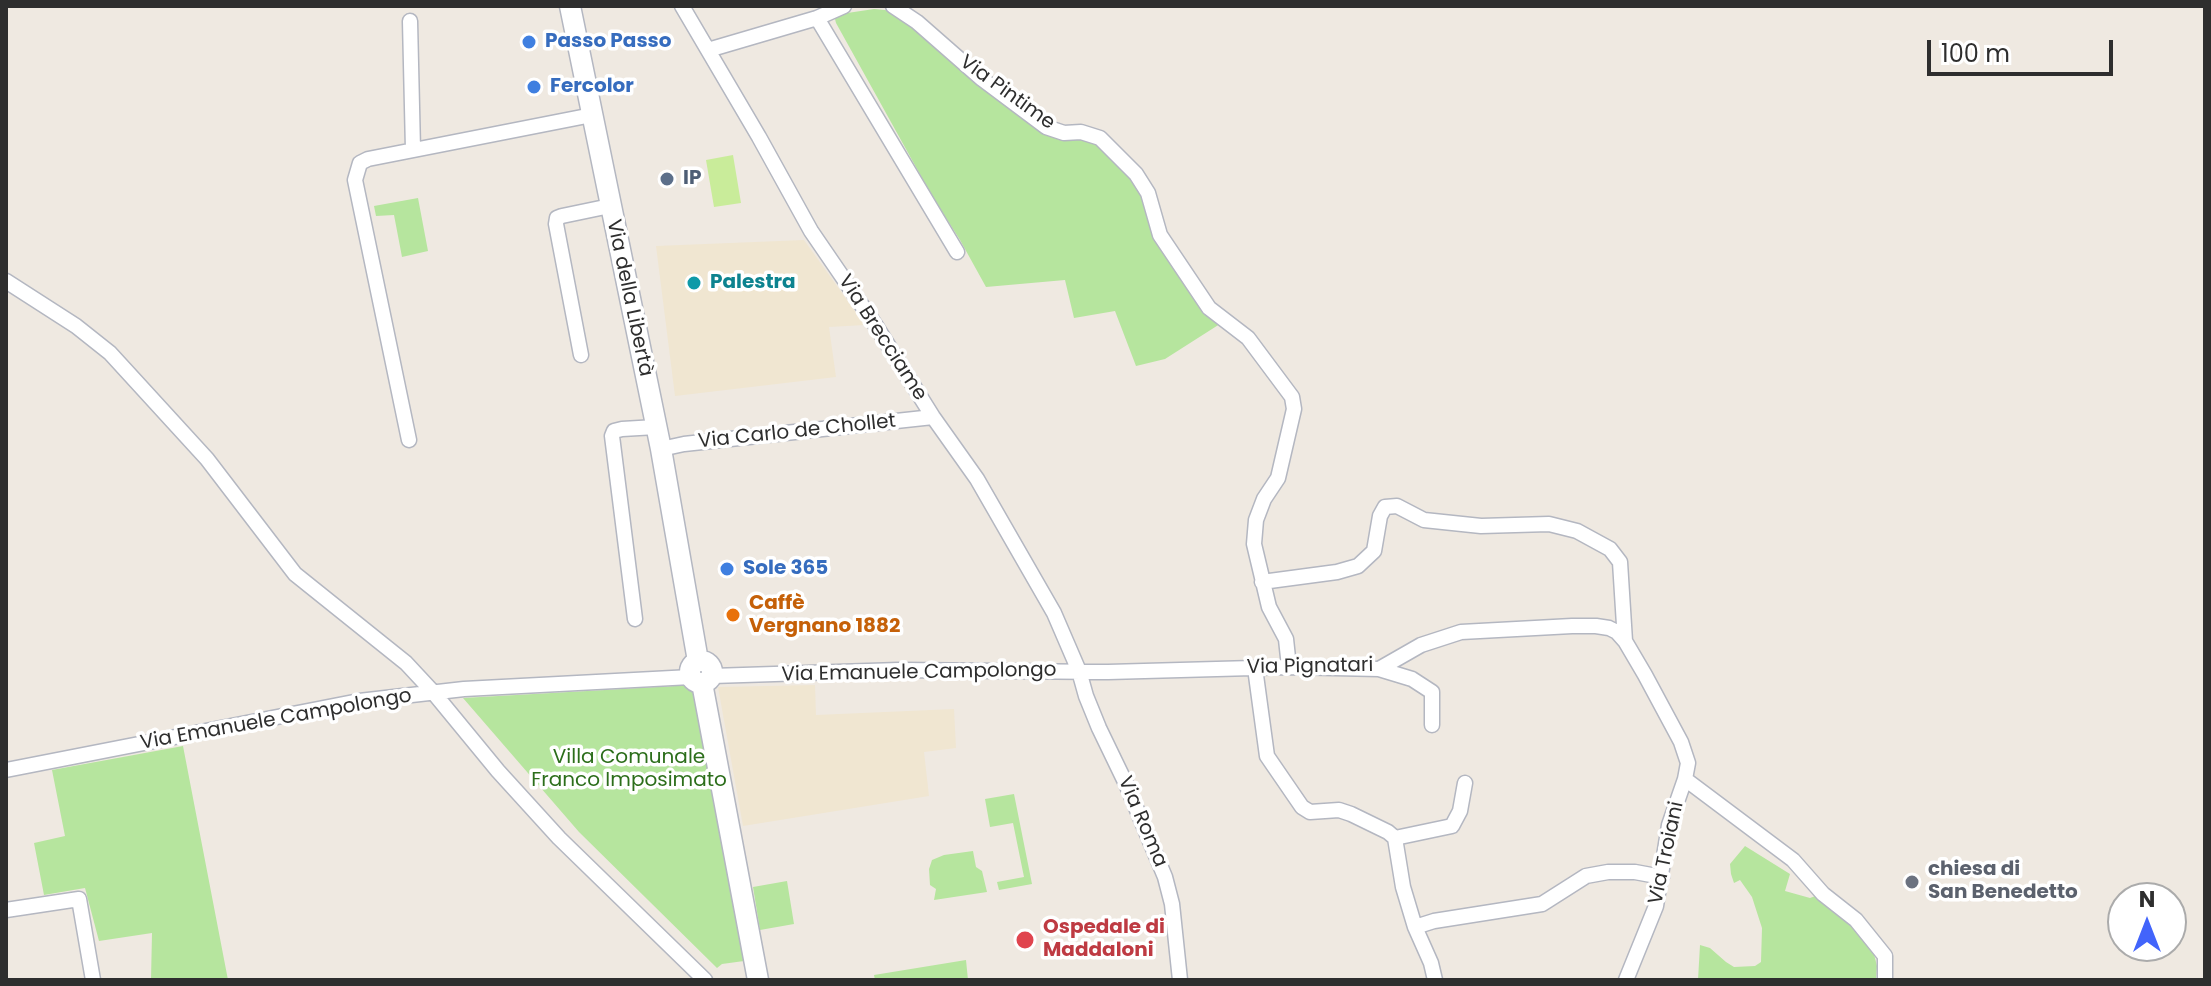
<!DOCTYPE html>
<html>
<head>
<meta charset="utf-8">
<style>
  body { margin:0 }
  #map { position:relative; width:2211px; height:986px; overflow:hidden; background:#efe9e1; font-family:Poppins,sans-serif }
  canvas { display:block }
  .frame { position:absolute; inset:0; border:8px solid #2e2e2e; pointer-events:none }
  .north { position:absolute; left:2107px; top:882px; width:80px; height:80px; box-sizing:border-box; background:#fff; border:2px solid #ababab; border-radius:50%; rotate:0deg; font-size:22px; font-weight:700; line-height:32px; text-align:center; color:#2e2e2e }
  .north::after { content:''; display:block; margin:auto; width:28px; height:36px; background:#4264fb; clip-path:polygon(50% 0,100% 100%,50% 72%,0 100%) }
  .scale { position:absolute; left:1927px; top:40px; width:186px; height:36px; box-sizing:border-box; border:4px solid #2e2e2e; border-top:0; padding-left:10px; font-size:24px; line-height:28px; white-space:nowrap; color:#2e2e2e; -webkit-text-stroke:6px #fff; paint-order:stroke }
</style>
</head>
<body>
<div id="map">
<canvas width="2211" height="986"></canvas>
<div class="frame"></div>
<div class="north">N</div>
<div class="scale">100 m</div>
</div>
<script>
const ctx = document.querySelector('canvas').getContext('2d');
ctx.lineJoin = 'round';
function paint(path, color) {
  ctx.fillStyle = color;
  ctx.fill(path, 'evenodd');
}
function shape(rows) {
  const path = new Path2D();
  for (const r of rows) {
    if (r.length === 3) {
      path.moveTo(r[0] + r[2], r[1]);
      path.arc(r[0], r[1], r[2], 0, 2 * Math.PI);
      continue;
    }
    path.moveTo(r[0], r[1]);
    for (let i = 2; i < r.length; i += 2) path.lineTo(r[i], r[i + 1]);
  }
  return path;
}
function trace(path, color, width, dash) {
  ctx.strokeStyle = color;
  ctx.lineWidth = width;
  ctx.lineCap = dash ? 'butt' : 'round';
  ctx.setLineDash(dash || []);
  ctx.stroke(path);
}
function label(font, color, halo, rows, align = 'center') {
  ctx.font = font + ' Poppins,sans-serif';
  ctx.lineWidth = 7;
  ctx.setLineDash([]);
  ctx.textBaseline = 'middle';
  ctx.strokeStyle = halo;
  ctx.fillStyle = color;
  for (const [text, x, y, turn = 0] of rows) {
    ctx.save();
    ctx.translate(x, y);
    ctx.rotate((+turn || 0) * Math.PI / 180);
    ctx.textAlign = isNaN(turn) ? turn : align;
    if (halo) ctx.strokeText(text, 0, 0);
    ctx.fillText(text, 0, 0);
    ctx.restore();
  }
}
paint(shape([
  [804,240,865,325,829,327,836,377,675,396,656,246],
  [815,685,816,715,954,709,956,748,924,752,929,796,743,826,718,687]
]), '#f0e6d1');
paint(shape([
  [874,9,895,11,1045,131,1095,141,1141,188,1160,246,1223,322,1165,359,1136,366,1115,311,1074,318,1065,280,986,287,960,240,932,196,836,23,834,15],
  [418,198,428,251,402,257,394,215,376,216,374,206],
  [693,685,744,961,722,964,717,968,579,832,463,698],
  [183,746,228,980,151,980,152,933,99,941,85,888,44,895,34,843,65,836,52,770],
  [1014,794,1032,884,999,890,997,882,1024,877,1013,823,990,827,985,799],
  [1745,846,1790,874,1785,891,1810,898,1818,895,1858,929,1874,954,1877,966,1876,980,1698,980,1700,945,1710,948,1726,962,1734,967,1755,966,1761,962,1762,928,1752,897,1740,880,1734,883,1731,874,1730,864],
  [973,851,976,867,982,871,987,892,934,900,936,889,930,885,929,869,932,860,944,855],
  [787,881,794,924,760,930,753,887],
  [966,960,968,980,875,980,874,975]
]), '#b6e59e');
paint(shape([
  [733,155,741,203,714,207,706,160]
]), '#c9ec9a');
const minor = shape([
  [682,6,759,137,811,231,876,326,933,417,977,479,1054,613,1079,671,1086,696,1099,728,1127,786,1165,877,1172,904,1180,980],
  [893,6,917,22,982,79,1046,127,1064,133,1081,132,1100,138,1136,174,1148,193,1160,235,1209,308,1248,338,1292,397,1294,409,1278,478,1264,499,1256,520,1254,544,1269,607,1286,639,1289,667],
  [817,18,844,6],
  [410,21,413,150],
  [708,50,817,18,957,252],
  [6,281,76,326,110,353,207,459,295,574,406,663,433,692,498,771,559,838,705,980],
  [581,355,556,224,557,218,562,216,610,206],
  [409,440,355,180,360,163,368,159,592,115],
  [661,449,684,444,933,417],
  [1262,582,1337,572,1358,566,1374,551,1380,516,1385,507,1397,506,1424,520,1481,526,1549,524,1577,531,1610,549,1620,562,1625,641],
  [635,619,612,436,614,431,622,429,656,427],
  [1255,668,1267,756,1302,807,1310,812,1339,810,1351,814,1388,832,1395,838,1403,887,1415,927,1431,963,1435,980],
  [1379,669,1412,679,1432,692,1432,725],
  [712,676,899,670,1108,672,1289,667,1379,669,1421,645,1461,632,1572,626,1596,626,1609,628,1617,632,1625,641,1645,675,1681,742,1688,763,1685,779,1669,825,1656,906,1626,980],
  [6,770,359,701,464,689,691,677],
  [1685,779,1793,860,1823,894,1856,920,1885,956,1885,979],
  [1395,838,1452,826,1460,811,1465,783],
  [6,910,79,899,93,980],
  [1415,927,1434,921,1542,904,1586,876,1608,872,1635,872,1662,877]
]);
const secondary = shape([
  [570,6,661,449,698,661],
  [701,672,11],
  [702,683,758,980]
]);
trace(minor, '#b4b7c1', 17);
trace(secondary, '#b4b7c1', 23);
trace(minor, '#fff', 14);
trace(secondary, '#fff', 20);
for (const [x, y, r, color] of [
  [529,42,8,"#3f7fe0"],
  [534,87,8,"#3f7fe0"],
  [667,179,8,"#5c6f8a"],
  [694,283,8,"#0f9aa8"],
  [727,569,8,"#3f7fe0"],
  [733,615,8,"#e8710a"],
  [1912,882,8,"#6b7280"],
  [1025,940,10,"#e0444e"]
]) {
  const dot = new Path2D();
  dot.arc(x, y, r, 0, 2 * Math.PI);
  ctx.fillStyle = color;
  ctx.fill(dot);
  trace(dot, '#fff', 3);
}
label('bold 20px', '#366cbe', '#fff', [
  ["Passo Passo",545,42],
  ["Fercolor",550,87],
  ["Sole 365",743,569]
], 'left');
label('20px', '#2e2e2e', '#fff', [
  ["Via Pintime",1007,93,36],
  ["Via della Libertà",629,298,78],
  ["Via Brecciame",882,338,57],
  ["Via Carlo de Chollet",797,432,-6],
  ["Via Pignatari",1310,667,-1],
  ["Via Emanuele Campolongo",919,673,-1],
  ["Via Emanuele Campolongo",276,720,-10],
  ["Via Roma",1142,822,67],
  ["Via Troiani",1667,853,-78]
]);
label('bold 20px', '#4e5e75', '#fff', [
  ["IP",683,179]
], 'left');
label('bold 20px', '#0d838f', '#fff', [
  ["Palestra",710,283]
], 'left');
label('bold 20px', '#c56008', '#fff', [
  ["Caffè",749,604],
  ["Vergnano 1882",749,627]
], 'left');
label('20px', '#2c6e1b', '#fff', [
  ["Villa Comunale",629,758],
  ["Franco Imposimato",629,781]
]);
label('bold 20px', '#5b616d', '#fff', [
  ["chiesa di",1928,870],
  ["San Benedetto",1928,893]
], 'left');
label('bold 20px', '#be3a42', '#fff', [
  ["Ospedale di",1043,928],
  ["Maddaloni",1043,951]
], 'left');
</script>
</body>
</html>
